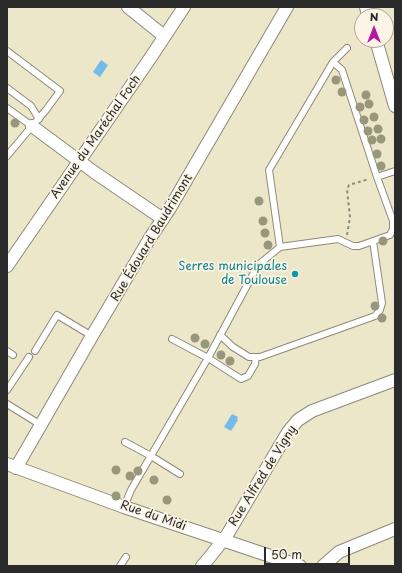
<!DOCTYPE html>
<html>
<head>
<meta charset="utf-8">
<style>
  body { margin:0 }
  #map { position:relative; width:402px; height:573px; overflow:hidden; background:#ede7ca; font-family:"Playpen Sans",sans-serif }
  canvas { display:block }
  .frame { position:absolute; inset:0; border:8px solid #2b2b2b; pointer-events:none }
  .north { position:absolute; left:354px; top:8px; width:40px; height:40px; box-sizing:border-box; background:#fcf5e5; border:1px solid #a8a49b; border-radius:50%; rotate:0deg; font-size:11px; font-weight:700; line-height:16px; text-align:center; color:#2b2b2b }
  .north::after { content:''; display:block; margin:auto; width:14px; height:18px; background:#b5179e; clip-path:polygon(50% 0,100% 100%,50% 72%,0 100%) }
  .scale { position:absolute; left:264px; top:547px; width:86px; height:18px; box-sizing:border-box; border:2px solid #2b2b2b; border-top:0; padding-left:5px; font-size:12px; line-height:14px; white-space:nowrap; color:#2b2b2b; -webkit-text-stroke:3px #fcf5e5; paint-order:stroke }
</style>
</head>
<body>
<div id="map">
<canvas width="402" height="573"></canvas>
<div class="frame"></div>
<div class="north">N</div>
<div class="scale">50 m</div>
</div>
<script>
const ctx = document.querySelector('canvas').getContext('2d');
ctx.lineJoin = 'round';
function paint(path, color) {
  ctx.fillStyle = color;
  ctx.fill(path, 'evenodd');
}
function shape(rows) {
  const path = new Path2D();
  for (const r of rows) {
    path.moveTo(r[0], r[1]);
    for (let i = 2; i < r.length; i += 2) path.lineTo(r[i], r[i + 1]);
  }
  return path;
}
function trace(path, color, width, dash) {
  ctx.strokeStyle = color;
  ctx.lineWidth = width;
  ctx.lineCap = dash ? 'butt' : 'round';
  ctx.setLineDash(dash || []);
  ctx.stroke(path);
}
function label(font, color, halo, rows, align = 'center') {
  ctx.font = font + ' "Playpen Sans",sans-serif';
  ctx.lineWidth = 3.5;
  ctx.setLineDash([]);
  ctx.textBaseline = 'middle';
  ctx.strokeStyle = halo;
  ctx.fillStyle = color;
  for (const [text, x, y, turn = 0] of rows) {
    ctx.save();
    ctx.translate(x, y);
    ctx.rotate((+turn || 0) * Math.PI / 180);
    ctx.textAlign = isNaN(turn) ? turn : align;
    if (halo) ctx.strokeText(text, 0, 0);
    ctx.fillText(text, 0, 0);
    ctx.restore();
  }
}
paint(shape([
  [101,60,108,65,100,77,93,72],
  [232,414,238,417,237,419,238,420,231,431,224,427]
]), '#72bbea');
const lane = shape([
  [7,51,60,91,46,110,32,126,7,156],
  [7,88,31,106,39,119],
  [7,108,32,126],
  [377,177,395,171],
  [280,247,269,170,333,62,347,48],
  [220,335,233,347,249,357,260,357,375,316,380,310,382,303,373,241],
  [172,339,208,358,241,379,248,376,255,364,256,357],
  [7,351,13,355],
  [35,351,57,315,92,336],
  [7,390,29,357],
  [7,404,41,425],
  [125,442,151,456,180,474],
  [124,507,131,490,208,358,258,265,280,247,338,239,353,246,359,246,390,235,393,229,393,221,377,177,342,70,333,62],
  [120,566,126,557]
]);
const street = shape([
  [128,7,164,36],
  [366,7,368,16],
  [376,40,395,106],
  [32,126,94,172,163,219],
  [7,266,151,57,184,7],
  [7,464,124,507,300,566],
  [16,468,92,336,150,238,170,208,287,7],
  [202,566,209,558,227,535,288,432,298,420,312,411,395,380],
  [323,566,339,552,395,529]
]);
trace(lane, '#8c897a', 8);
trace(street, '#8c897a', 14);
trace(shape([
  [347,235,350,217,347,190,349,185,369,179]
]), '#8c897a', 2, [3, 3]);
trace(lane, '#fff', 6);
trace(street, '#fff', 12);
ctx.fillStyle = '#98977b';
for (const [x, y] of [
  [336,80],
  [342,92],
  [366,95],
  [369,104],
  [360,107],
  [374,117],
  [364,120],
  [15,123],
  [378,129],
  [368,131],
  [381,139],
  [372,140],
  [377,154],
  [381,166],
  [259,201],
  [263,221],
  [265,233],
  [383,241],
  [268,245],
  [375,306],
  [382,318],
  [195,338],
  [205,344],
  [221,355],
  [230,361],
  [116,470],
  [138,471],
  [130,476],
  [154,480],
  [116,496],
  [167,500]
]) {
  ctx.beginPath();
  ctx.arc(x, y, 4.5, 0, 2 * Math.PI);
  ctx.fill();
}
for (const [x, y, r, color] of [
  [295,274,4,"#0f9aa8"]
]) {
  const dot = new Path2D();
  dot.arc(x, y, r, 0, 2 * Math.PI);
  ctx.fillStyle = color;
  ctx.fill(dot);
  trace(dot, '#fcf5e5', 1.5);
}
label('12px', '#2b2b2b', '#fcf5e5', [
  ["Avenue du Maréchal Foch",96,137,-55],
  ["Rue Édouard Baudrimont",152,238,-59],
  ["Rue Alfred de Vigny",263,476,-58],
  ["Rue du Midi",153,516,19]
]);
label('12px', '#0d838f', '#fcf5e5', [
  ["Serres municipales",287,267],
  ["de Toulouse",287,281]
], 'right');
</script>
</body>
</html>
